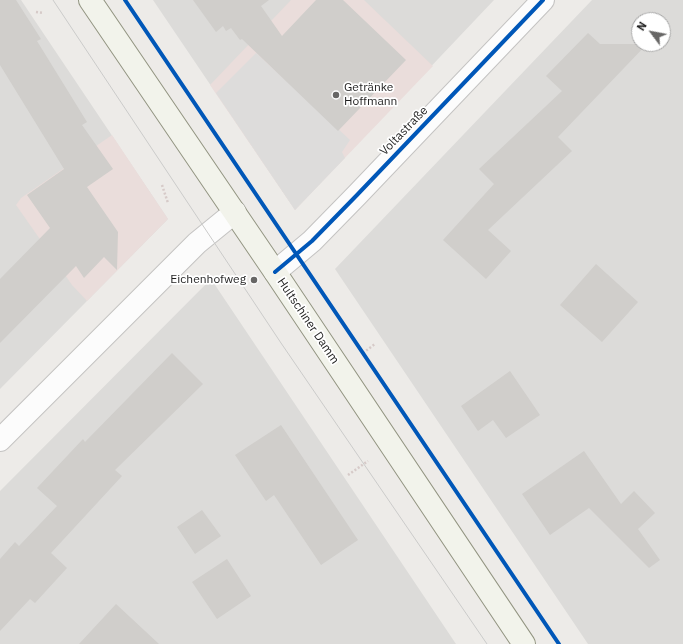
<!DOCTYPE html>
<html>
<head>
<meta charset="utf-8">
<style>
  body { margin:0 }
  #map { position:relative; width:683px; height:644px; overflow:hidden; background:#edebe8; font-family:"IBM Plex Sans",sans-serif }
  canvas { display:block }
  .north { position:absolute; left:631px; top:12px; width:40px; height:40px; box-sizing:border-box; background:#fff; border:1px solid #a5a5a5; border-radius:50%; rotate:302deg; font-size:11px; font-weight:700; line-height:16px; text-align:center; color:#1f1f1f }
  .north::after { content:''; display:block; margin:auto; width:14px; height:18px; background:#676665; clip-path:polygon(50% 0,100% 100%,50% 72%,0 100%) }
</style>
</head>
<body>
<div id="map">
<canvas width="683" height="644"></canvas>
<div class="north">N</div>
</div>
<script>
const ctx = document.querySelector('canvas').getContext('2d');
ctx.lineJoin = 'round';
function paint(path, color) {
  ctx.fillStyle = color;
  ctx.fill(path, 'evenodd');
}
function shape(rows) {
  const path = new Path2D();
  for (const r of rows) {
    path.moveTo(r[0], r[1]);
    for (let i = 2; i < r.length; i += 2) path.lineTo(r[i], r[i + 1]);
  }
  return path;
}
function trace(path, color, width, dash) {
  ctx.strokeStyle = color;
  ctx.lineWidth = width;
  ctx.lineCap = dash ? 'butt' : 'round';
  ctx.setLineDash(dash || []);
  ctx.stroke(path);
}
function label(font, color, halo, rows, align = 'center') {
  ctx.font = font + ' "IBM Plex Sans",sans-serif';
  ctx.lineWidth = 3.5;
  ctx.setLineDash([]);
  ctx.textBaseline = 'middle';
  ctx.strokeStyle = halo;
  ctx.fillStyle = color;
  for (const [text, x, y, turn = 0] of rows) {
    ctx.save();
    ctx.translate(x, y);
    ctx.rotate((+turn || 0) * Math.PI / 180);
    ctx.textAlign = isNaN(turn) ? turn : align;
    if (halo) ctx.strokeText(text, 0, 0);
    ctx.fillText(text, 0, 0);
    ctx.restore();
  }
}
paint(shape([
  [0,0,21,0,168,219,0,389],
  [153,0,494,0,295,210],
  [592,0,683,0,683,644,588,644,335,269],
  [639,20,663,20,663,44,639,44],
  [211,279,456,644,0,644,0,491]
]), '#dcdbd9');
paint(shape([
  [291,0,364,0,433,66,295,210,210,85],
  [112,135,168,219,87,301,72,285,16,205,21,198]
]), '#eadddb');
paint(shape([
  [256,53,350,140,342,152,345,158,295,210,216,93]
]), '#dddcdb');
paint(shape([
  [0,0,16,0,41,39,37,41,87,122,82,125,113,169,87,187,118,232,117,270,104,257,84,278,76,266,0,343,0,279,50,228,27,195,64,169,0,65],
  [193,0,269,0,261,6,282,36,316,0,343,0,406,60,338,131,242,39,240,40,231,28,226,31,223,26,216,32],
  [588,33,600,44,647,44,558,137,572,151,488,230,511,251,486,279,443,240,494,184,479,169,562,91,546,76],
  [596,264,638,302,602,342,560,305],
  [172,353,203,384,115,470,122,476,51,553,67,568,35,603,30,599,0,631,0,559,15,542,19,546,57,506,37,488,83,439,85,442],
  [510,371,540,415,506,438,493,420,478,431,461,406],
  [281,425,358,540,321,565,274,495,266,501,235,455],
  [584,451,621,504,634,491,655,513,638,529,660,560,649,568,589,508,550,535,522,494],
  [202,510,221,536,195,554,177,527],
  [227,559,251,596,217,619,192,582],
  [116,604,159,644,79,644]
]), '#d0cecb');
const minor = shape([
  [275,272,312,241,357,195,543,0],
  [0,440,197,243,235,212]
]);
const secondary = shape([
  [90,0,275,272,524,644]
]);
trace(minor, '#c4c3c2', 24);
trace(secondary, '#939582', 24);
trace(shape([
  [36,12,43,13],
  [162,185,168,203],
  [363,353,375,344],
  [348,475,368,461]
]), '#d6cac8', 2.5, [2, 2]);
trace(minor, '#fcfcfc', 22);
trace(secondary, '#f2f3eb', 22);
trace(shape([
  [53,0,281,343,487,644]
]), '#cbcbca', 1);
trace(shape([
  [125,0,559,644],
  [275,272,312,241,357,195,543,0]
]), '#0057b8', 4);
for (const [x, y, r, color] of [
  [336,95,4,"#676665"],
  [254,280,4,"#676665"]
]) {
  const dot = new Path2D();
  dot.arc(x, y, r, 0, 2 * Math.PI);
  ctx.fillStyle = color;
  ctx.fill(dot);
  trace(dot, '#fff', 1.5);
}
label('12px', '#1f1f1f', '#fff', [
  ["Getränke",344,88],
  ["Hoffmann",344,102],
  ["Eichenhofweg",246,280,"right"]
], 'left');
label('12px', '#1f1f1f', '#fff', [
  ["Voltastraße",404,131,-46],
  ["Hultschiner Damm",308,321,56]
]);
</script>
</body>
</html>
